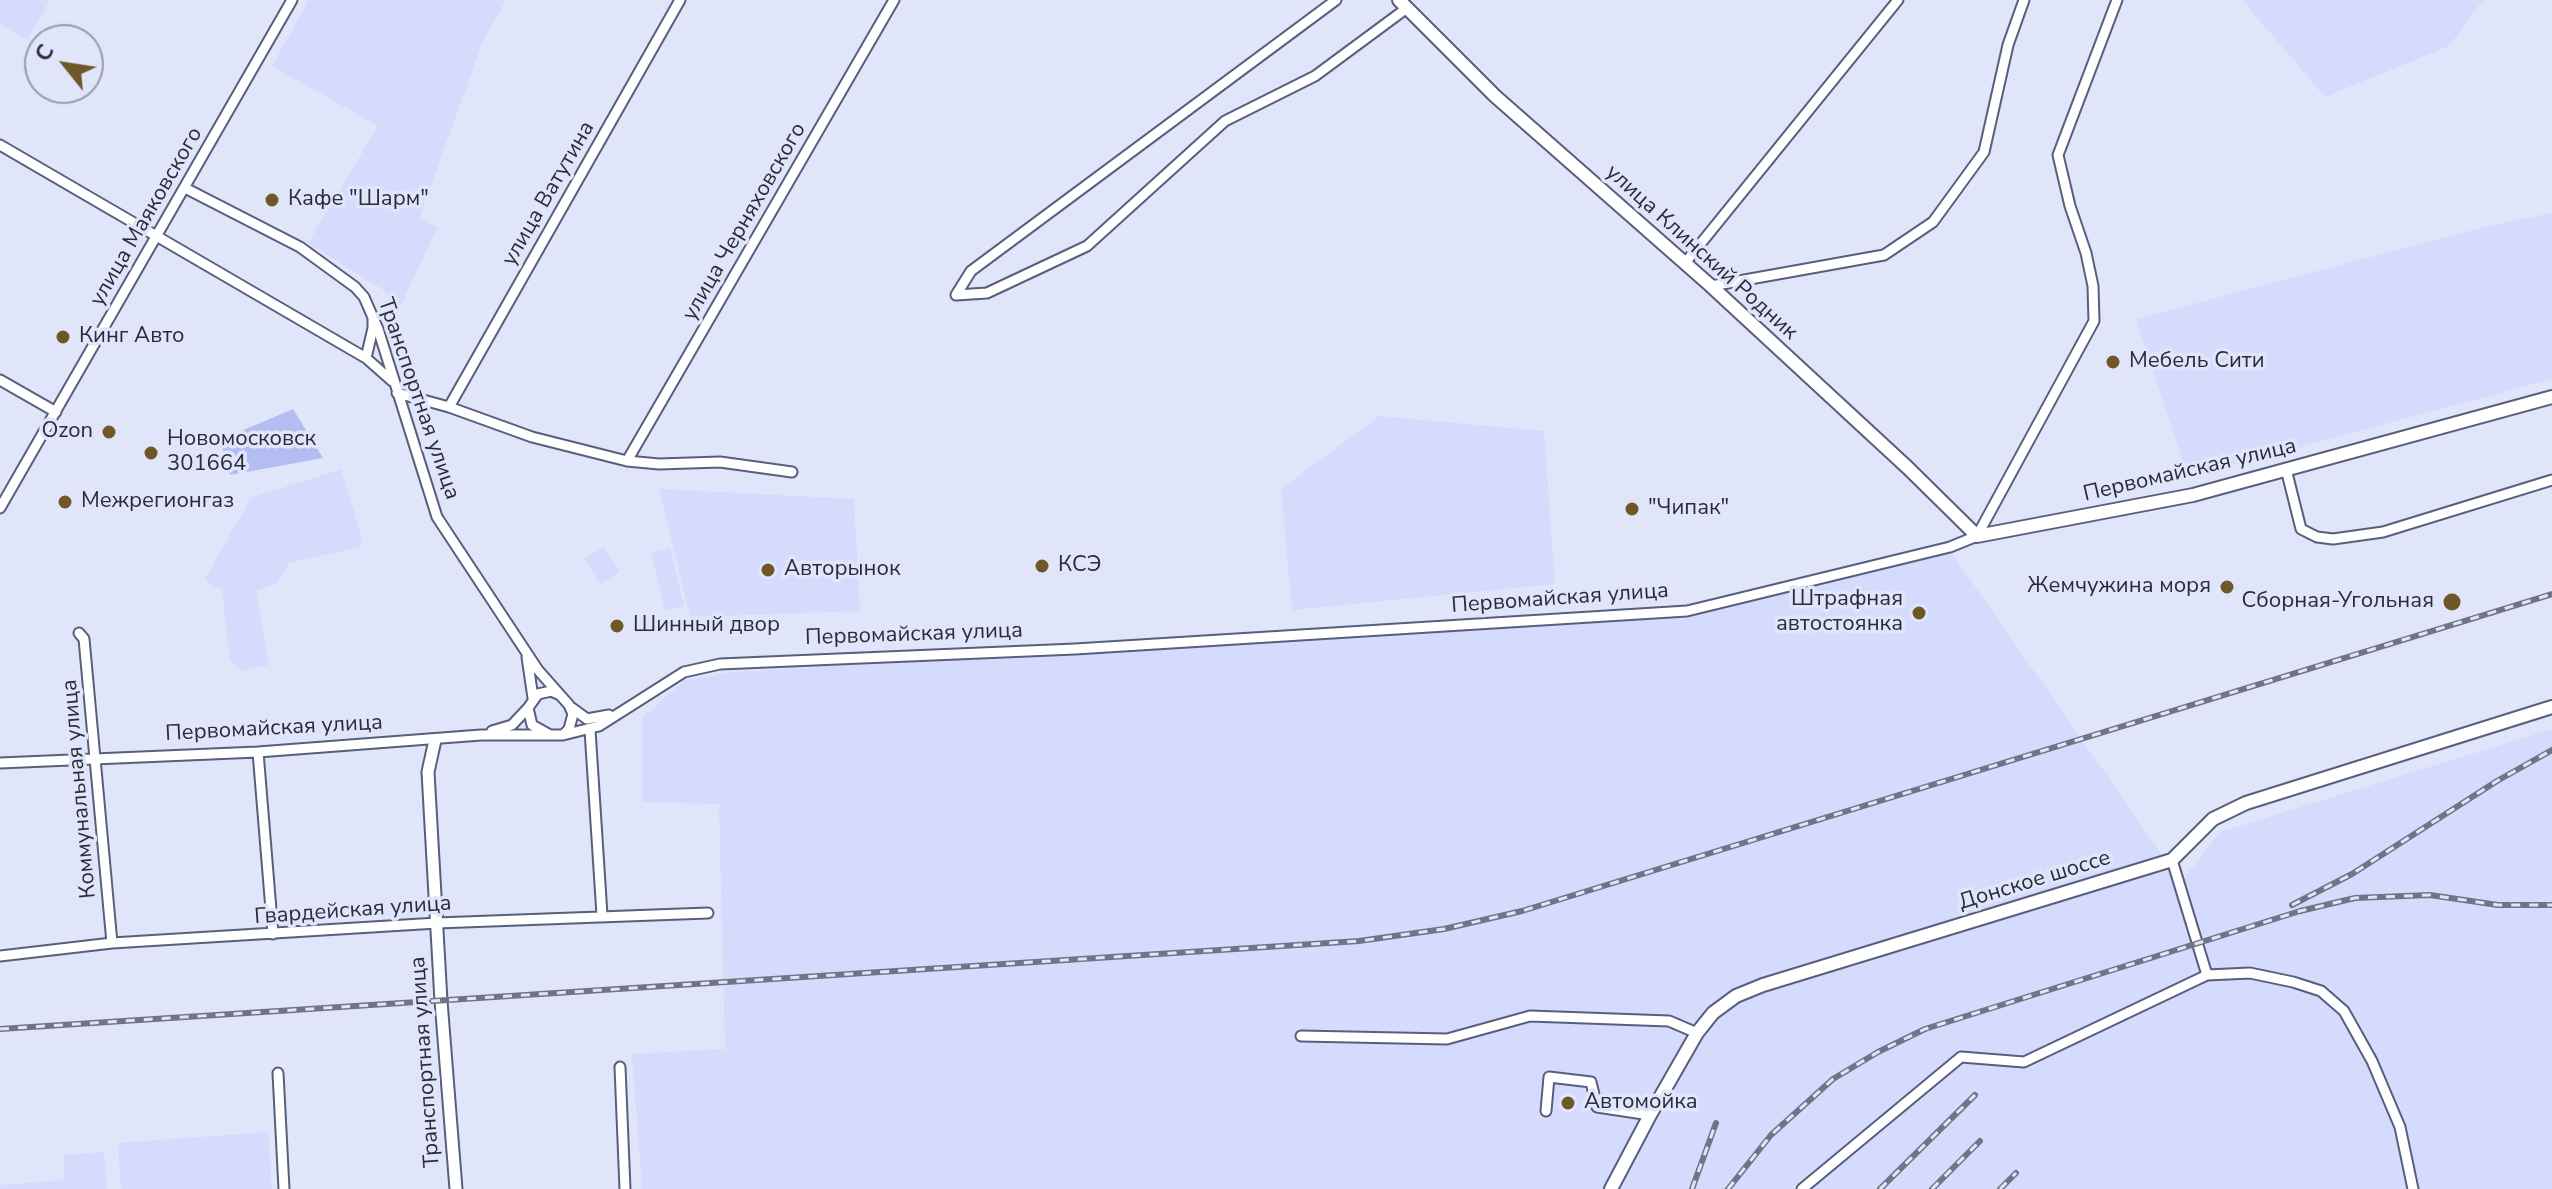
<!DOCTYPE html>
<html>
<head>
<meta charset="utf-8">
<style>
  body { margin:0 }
  #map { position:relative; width:2552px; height:1189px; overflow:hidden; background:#e0e5fa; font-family:"Nunito Sans",sans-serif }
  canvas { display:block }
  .north { position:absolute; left:24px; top:24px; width:80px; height:80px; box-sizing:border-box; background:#e0e5fa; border:2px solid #979bad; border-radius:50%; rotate:300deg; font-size:22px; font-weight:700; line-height:32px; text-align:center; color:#292c39 }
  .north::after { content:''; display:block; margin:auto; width:28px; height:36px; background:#705728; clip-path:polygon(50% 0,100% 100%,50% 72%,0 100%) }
</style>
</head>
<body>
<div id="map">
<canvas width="2552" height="1189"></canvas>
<div class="north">С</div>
</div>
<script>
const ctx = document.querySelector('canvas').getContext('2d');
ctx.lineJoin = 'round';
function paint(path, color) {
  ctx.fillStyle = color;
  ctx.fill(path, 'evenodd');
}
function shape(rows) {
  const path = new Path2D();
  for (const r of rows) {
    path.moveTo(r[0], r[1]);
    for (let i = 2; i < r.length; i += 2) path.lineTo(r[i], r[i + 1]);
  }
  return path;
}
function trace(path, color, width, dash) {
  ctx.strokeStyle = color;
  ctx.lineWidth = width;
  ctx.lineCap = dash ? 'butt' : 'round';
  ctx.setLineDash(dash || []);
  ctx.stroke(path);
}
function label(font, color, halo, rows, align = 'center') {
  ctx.font = font + ' "Nunito Sans",sans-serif';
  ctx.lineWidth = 7;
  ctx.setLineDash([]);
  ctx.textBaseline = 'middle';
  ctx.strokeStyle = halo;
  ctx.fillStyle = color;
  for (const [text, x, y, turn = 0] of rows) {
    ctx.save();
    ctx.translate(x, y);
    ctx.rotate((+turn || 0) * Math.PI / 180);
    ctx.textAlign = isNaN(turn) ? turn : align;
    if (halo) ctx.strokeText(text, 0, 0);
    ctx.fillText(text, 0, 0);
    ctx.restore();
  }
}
paint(shape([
  [0,0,50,0,27,40,0,24],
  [309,0,506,0,483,41,420,216,437,228,397,314,385,291,308,243,378,126,272,66],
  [2242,0,2483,0,2449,46,2325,97],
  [2552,213,2552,379,2188,477,2136,319,2488,226],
  [1379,416,1544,431,1555,584,1292,610,1281,489],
  [341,469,362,538,360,547,289,563,277,583,256,591,269,665,241,671,230,660,222,590,204,580,251,498],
  [659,489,854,499,860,611,690,617],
  [604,547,620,572,600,584,584,559],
  [670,548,684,606,665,611,651,553],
  [1951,552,2181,882,2220,832,2552,729,2552,1189,642,1189,632,1054,725,1049,719,804,642,802,642,718,685,680,734,672,1682,618],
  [268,1132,272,1189,121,1189,118,1143],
  [104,1152,107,1189,0,1189,0,1185,65,1180,63,1155]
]), '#d5dbfd');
paint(shape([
  [293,409,323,458,230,475,220,440]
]), '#b4bdf1');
const minor = shape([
  [0,145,366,358,392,381],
  [185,188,300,247,355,287,364,297,378,329,437,517,538,670,569,705,573,714,569,729,563,735,550,735,532,725,528,708,538,694,551,691,560,695],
  [1685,263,1898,0],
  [1711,286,1884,255,1933,222,1984,152,2008,45,2024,0],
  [956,295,987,293,1087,246,1225,121,1315,76,1407,8],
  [956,295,971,271,1336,0],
  [366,358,373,328,373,318],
  [0,380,56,412],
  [397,393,449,407,532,437,627,461,659,464,720,462,792,472],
  [449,407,680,0],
  [627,461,894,0],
  [2286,469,2301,529,2317,537,2333,539,2383,532,2552,480],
  [0,508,292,0],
  [79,633,84,639,112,943],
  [527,657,533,698],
  [572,708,587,719,609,715],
  [590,730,602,915],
  [492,731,512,725,528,708],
  [563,735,599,726,684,672,720,664,1075,649,1687,611,1950,547,1977,536,2094,321,2093,286,2086,253,2070,206,2058,155,2117,0],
  [258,752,273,934],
  [0,763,258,752,481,735,548,735],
  [2172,860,2207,975,2250,973,2293,982,2321,991,2344,1011,2372,1061,2400,1127,2413,1189],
  [0,956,112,943,437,923,708,913],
  [1301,1036,1447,1039,1530,1016,1669,1021,1697,1033],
  [620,1067,625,1189],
  [278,1073,284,1189],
  [1546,1111,1549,1077,1591,1082,1597,1107,1650,1115],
  [1802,1189,1961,1057,2024,1062,2207,975]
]);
const tertiary = shape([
  [435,740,428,772,441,1001,456,1189]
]);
const secondary = shape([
  [1399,0,1495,96,1711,286,1908,468,1977,536,2193,495,2552,397],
  [1611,1189,1650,1115,1697,1033,1713,1013,1736,996,1763,985,2172,860,2213,819,2246,803,2552,707]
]);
trace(minor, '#595e7d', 13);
trace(tertiary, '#595e7d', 15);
trace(secondary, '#595e7d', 16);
trace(minor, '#fff', 9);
trace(tertiary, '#fff', 11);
trace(secondary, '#fff', 12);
const rail = shape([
  [2292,905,2352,874,2497,781,2552,750],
  [0,1029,1359,941,1444,929,1522,911,2552,594],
  [1692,1189,1716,1123],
  [1728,1189,1771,1135,1833,1079,1878,1052,1925,1029,2300,911,2355,898,2430,895,2498,905,2552,905],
  [1880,1189,1975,1095],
  [1932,1189,1980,1141],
  [2000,1189,2016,1173]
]);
trace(rail, '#717485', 6);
trace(rail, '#e0e5fa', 3, [9]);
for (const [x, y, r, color] of [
  [272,200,8,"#705728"],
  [63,337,8,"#705728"],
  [2113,362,8,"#705728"],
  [109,432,8,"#705728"],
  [151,453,8,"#705728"],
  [65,502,8,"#705728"],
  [1632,509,8,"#705728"],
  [1042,566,8,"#705728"],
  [768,570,8,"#705728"],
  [2227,587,8,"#705728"],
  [2452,602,10,"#705728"],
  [1919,613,8,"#705728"],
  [617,626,8,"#705728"],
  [1568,1103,8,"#705728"]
]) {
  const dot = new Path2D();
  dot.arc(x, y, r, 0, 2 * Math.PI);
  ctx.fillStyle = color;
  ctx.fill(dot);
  trace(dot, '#e0e5fa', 3);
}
label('22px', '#292c39', '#e0e5fa', [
  ["улица Ватутина",549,194,-60],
  ["улица Маяковского",147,217,-60],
  ["улица Черняховского",745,222,-60],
  ["улица Клинский Родник",1701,253,42],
  ["Транспортная улица",418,399,71],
  ["Первомайская улица",2190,471,-13],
  ["Первомайская улица",1560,599,-4],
  ["Первомайская улица",914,635,-2],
  ["Первомайская улица",274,729,-3],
  ["Коммунальная улица",80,789,-95],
  ["Донское шоссе",2035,881,-17],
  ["Гвардейская улица",353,911,-4],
  ["Транспортная улица",426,1062,-94]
]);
label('22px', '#292c39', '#e0e5fa', [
  ["Кафе \"Шарм\"",288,200],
  ["Кинг Авто",79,337],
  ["Мебель Сити",2129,362],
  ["Ozon",93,432,"right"],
  ["Новомосковск",167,440],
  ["301664",167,465],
  ["Межрегионгаз",81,502],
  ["\"Чипак\"",1648,509],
  ["КСЭ",1058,566],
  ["Авторынок",784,570],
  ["Жемчужина моря",2211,587,"right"],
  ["Штрафная",1903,600,"right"],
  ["автостоянка",1903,625,"right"],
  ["Сборная-Угольная",2434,602,"right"],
  ["Шинный двор",633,626],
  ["Автомойка",1584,1103]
], 'left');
</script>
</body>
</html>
